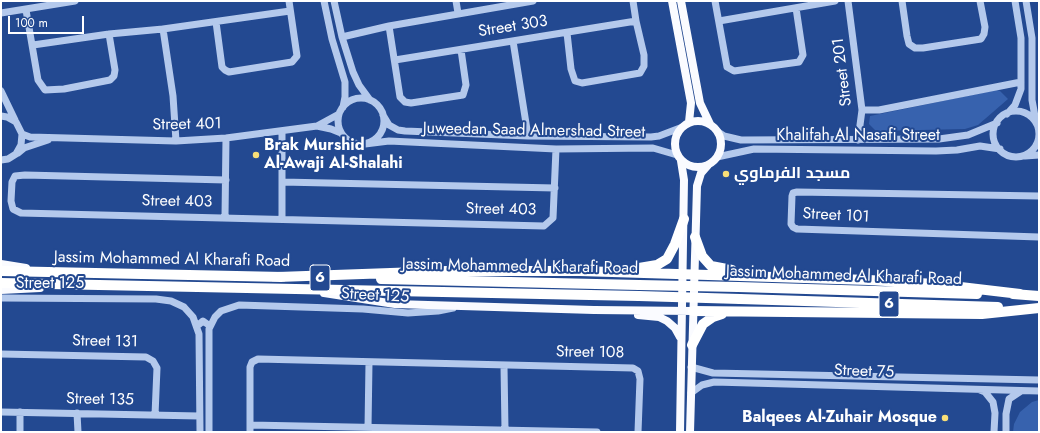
<!DOCTYPE html>
<html>
<head>
<meta charset="utf-8">
<style>
  body { margin:0 }
  #map { position:relative; width:1040px; height:433px; overflow:hidden; background:#234991; font-family:Jost,sans-serif }
  canvas { display:block }
  .frame { position:absolute; inset:0; border:2px solid #fff; pointer-events:none }
  .scale { position:absolute; left:8px; top:16px; width:76px; height:18px; box-sizing:border-box; border:2px solid #fff; border-top:0; padding-left:5px; font-size:12px; line-height:14px; white-space:nowrap; color:#fff; -webkit-text-stroke:3px #234991; paint-order:stroke }
</style>
</head>
<body>
<div id="map">
<canvas width="1040" height="433"></canvas>
<div class="frame"></div>
<div class="scale">100 m</div>
</div>
<script>
const ctx = document.querySelector('canvas').getContext('2d');
ctx.lineJoin = 'round';
function paint(path, color) {
  ctx.fillStyle = color;
  ctx.fill(path, 'evenodd');
}
function shape(rows) {
  const path = new Path2D();
  for (const r of rows) {
    if (r.length === 3) {
      path.moveTo(r[0] + r[2], r[1]);
      path.arc(r[0], r[1], r[2], 0, 2 * Math.PI);
      continue;
    }
    path.moveTo(r[0], r[1]);
    for (let i = 2; i < r.length; i += 2) path.lineTo(r[i], r[i + 1]);
  }
  return path;
}
function trace(path, color, width, dash) {
  ctx.strokeStyle = color;
  ctx.lineWidth = width;
  ctx.lineCap = dash ? 'butt' : 'round';
  ctx.setLineDash(dash || []);
  ctx.stroke(path);
}
function label(font, color, halo, rows, align = 'center') {
  ctx.font = font + ' Jost,Cairo,sans-serif';
  ctx.lineWidth = 4;
  ctx.setLineDash([]);
  ctx.textBaseline = 'middle';
  ctx.strokeStyle = halo;
  ctx.fillStyle = color;
  for (const [text, x, y, turn = 0] of rows) {
    ctx.save();
    ctx.translate(x, y);
    ctx.rotate((+turn || 0) * Math.PI / 180);
    ctx.textAlign = isNaN(turn) ? turn : align;
    if (halo) ctx.strokeText(text, 0, 0);
    ctx.fillText(text, 0, 0);
    ctx.restore();
  }
}
paint(shape([
  [996,90,1000,91,1008,99,978,125,965,129,876,131,869,124,870,116],
  [1039,400,1039,432,1013,432,1014,424,1020,412,1032,402]
]), '#3762ae');
trace(shape([
  [324,1,332,39,345,82,345,97,343,107],
  [334,1,342,37,353,72,359,85,370,100],
  [456,1,458,13],
  [715,1,727,67,734,71,799,62,803,55,796,8],
  [848,1,862,110,858,140],
  [902,1,907,36,909,44,915,48,923,48,981,39,984,34,985,27,980,1],
  [1026,1,1032,38,1032,100,1036,122],
  [26,10,38,80,45,90,64,89,110,80,114,76,115,70,109,34],
  [1,13,75,1],
  [719,21,835,1],
  [216,22,222,67,225,70,229,72,292,62,297,56,289,1],
  [389,26,400,97,405,102,411,103,463,95,466,85,461,50],
  [163,29,173,96,176,141],
  [567,33,571,69,575,81,582,83,640,73,644,66,644,55,636,21,633,1],
  [342,37,389,26,533,1],
  [513,41,528,136],
  [33,45,109,34,163,29,290,11],
  [395,60,636,21],
  [1,91,15,120],
  [361,121,23],
  [862,110,879,110,1021,82],
  [1016,134,23],
  [1007,114,1015,105,1021,89,1021,38,1015,1],
  [383,115,389,125,398,130,405,131,528,136,651,137,659,136,680,128],
  [1,116,7,117,16,122,22,134,21,145,16,154,8,159,1,160],
  [317,126,339,114],
  [718,132,724,136,741,140,939,139,968,135,997,123],
  [22,134,30,137,176,141,226,138,317,126,331,129,341,133],
  [365,144,389,141,556,149,653,148,677,155],
  [18,153,24,148,48,140],
  [1025,156,1039,155],
  [717,157,754,149,936,151,957,150,980,146,1000,149],
  [226,180,25,175,15,176,12,182,11,201,13,209,21,213,544,226,553,218,556,149],
  [282,182,555,188],
  [1039,196,797,192,793,193,792,196,791,224,793,227,797,229,1039,237],
  [225,217,226,138],
  [282,218,282,132],
  [1,298,156,299,171,301,184,307,193,317,199,334,200,432],
  [197,326,203,321,210,326],
  [1,354,146,357,153,361,157,368,155,415],
  [504,366,505,430],
  [691,367,713,373,1039,380],
  [980,390,985,392,993,402,995,413,994,432],
  [691,393,702,385,714,382,1039,391],
  [1,412,199,416],
  [77,413,78,432],
  [250,425,597,432],
  [368,428,369,363],
  [20,432,20,412],
  [209,432,209,329,215,317,221,311,239,305,363,309,408,313,438,311,453,308],
  [250,432,250,367,252,362,258,359,633,368,638,371,640,379,638,432],
  [1006,432,1006,414,1009,399,1021,391]
]), '#b4c9ec', 7);
trace(shape([
  [672,1,691,103,689,122],
  [681,1,700,103,710,124],
  [698,144,23],
  [1,264,26,268],
  [1,290,40,288],
  [324,293,395,304,594,310,693,311],
  [638,315,659,317,667,321,675,328,680,337],
  [680,432,684,180,681,161],
  [690,432,697,186,701,173,708,165]
]), '#fafbff', 8);
trace(shape([
  [695,237,702,256,711,266,732,270],
  [639,268,657,265,667,259,675,244,684,219],
  [1,271,283,277],
  [278,277,447,271,580,271,869,280,935,284,1020,294],
  [381,279,639,285],
  [1,283,639,296],
  [738,287,977,294],
  [1013,294,1039,296],
  [740,299,998,307],
  [693,311,982,314,1039,308],
  [692,345,703,324,713,317,722,314]
]), '#fff', 10);
trace(shape([
  [639,285,738,287],
  [639,296,740,299]
]), '#fff', 10);
for (const [x, y, r, color] of [
  [256,155,4,"#f8de77"],
  [726,174,4,"#f8de77"],
  [945,418,4,"#f8de77"]
]) {
  const dot = new Path2D();
  dot.arc(x, y, r, 0, 2 * Math.PI);
  ctx.fillStyle = color;
  ctx.fill(dot);
  trace(dot, '#234991', 1.5);
}
for (const [x, y, w] of [
  [320,278,20],
  [889,304,20]
]) {
  const box = new Path2D();
  box.roundRect(x - w / 2, y - 13, w, 26, 3);
  ctx.fillStyle = '#234991';
  ctx.fill(box);
  trace(box, '#fff', 1);
}
label('bold 15px', '#fff', null, [
  ["6",320,278],
  ["6",889,304]
]);
label('16px', '#fff', '#234991', [
  ["Street 303",513,27,-9],
  ["Street 201",843,72,-97],
  ["Street 401",187,125,-1],
  ["Juweedan Saad Almershad Street",534,131,1],
  ["Khalifah Al Nasafi Street",858,136],
  ["Street 403",177,202,1],
  ["Street 403",501,210,1],
  ["Street 101",836,216,3],
  ["Jassim Mohammed Al Kharafi Road",172,260,1],
  ["Jassim Mohammed Al Kharafi Road",520,267,1],
  ["Jassim Mohammed Al Kharafi Road",844,276,2],
  ["Street 125",50,284],
  ["Street 125",375,296,3],
  ["Street 131",105,342,1],
  ["Street 108",590,353,1],
  ["Street 75",864,372,2],
  ["Street 135",100,400,1]
]);
label('bold 16px', '#fff', '#234991', [
  ["Brak Murshid",264,146],
  ["Al-Awaji Al-Shalahi",264,164],
  ["مسجد الفرماوي",734,174],
  ["Balqees Al-Zuhair Mosque",937,418,"right"]
], 'left');
</script>
</body>
</html>
